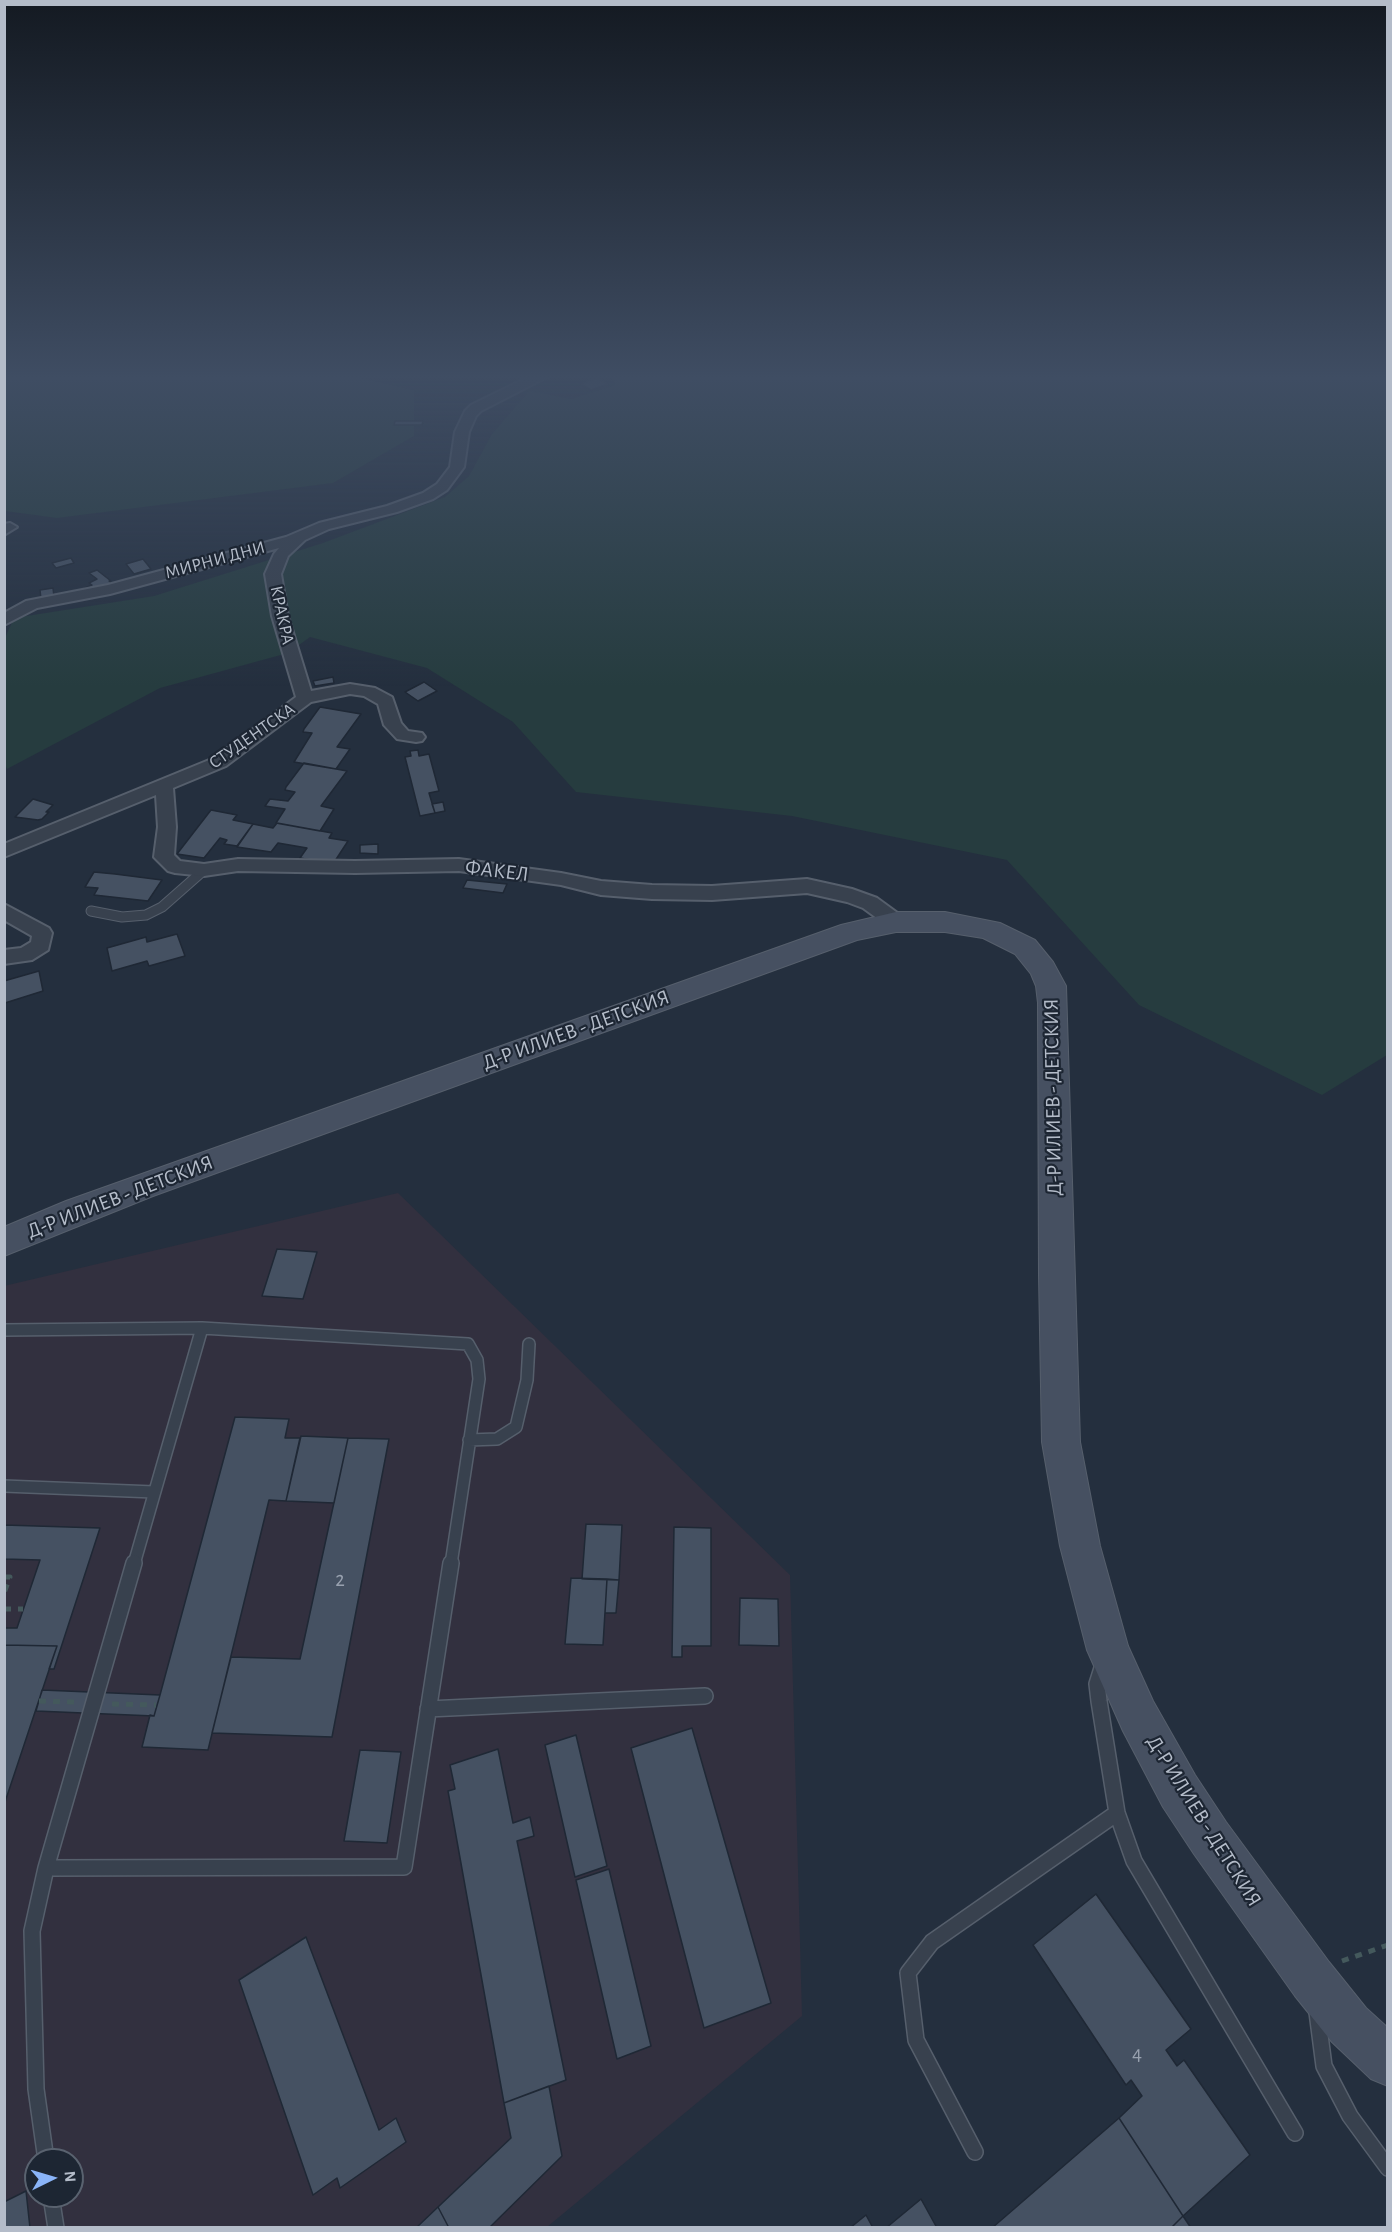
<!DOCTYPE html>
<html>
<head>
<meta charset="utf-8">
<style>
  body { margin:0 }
  #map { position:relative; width:1392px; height:2232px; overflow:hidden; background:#242f3e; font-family:"Alegreya Sans",sans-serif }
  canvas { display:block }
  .frame { position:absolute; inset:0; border:6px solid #b4bcc9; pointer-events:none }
  .north { position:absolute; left:24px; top:2148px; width:60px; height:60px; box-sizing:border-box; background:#1d2633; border:2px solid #59626f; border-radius:50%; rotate:85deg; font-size:16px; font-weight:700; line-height:24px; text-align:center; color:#b4bcc9 }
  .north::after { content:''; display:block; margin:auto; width:21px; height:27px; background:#8ab4f8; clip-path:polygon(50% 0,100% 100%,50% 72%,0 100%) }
</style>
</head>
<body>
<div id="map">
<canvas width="1392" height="2232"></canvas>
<div class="frame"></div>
<div class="north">N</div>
</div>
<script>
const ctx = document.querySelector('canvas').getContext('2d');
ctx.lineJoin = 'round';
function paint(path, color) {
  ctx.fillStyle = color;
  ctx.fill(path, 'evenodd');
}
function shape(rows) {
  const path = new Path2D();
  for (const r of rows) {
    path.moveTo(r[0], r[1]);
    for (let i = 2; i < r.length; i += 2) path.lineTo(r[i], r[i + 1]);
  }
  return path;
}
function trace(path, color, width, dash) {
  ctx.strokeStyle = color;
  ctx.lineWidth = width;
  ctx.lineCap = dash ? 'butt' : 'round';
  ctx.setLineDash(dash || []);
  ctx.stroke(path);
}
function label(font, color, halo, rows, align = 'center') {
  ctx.font = font + ' "Alegreya Sans",sans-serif';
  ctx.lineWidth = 4.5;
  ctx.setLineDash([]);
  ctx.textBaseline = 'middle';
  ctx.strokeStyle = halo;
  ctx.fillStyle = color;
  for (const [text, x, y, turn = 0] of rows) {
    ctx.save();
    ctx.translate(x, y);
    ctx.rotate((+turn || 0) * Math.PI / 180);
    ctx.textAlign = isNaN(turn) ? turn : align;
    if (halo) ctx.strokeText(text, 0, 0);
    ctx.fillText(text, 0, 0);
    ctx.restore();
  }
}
paint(shape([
  [398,1193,790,1575,802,2016,547,2227,5,2227,4,1286],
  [36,2160,72,2160,72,2196,36,2196]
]), '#32303f');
paint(shape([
  [5,375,347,375,414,390,414,436,333,483,57,518,5,511],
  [614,375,1387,375,1387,1055,1322,1095,1139,1005,1007,860,792,816,576,792,513,722,427,668,310,637,288,653,160,688,7,769,5,764,5,638,14,618,154,596,323,543,445,497,469,476,492,434,529,391,571,399,615,385]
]), '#263c3f');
const building = shape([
  [596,378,608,384,591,390,581,384,596,378],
  [395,421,423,421,422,425,394,425,395,421],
  [71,558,74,563,56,568,52,563,71,558],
  [143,559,151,569,134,574,126,564,143,559],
  [97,570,111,581,109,581,115,586,88,590,85,588,92,585,89,583,97,579,89,573,97,570],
  [53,588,54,597,41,599,40,590,53,588],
  [333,677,334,683,315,686,313,681,333,677],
  [424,682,437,691,418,701,405,692,424,682],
  [320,707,361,714,337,747,350,749,336,769,294,762,312,733,303,732,304,729,320,707],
  [418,750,419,756,429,754,439,791,429,793,435,813,420,816,405,757,411,756,410,751,418,750],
  [304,763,347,771,321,806,334,809,320,831,276,823,285,809,265,806,270,799,288,801,295,792,285,790,286,787,304,763],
  [33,799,53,805,46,812,49,812,42,819,38,820,15,817,33,799],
  [443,802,445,811,435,813,432,804,443,802],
  [211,810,237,815,233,820,253,824,237,846,224,844,227,840,220,838,204,858,177,854,211,810],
  [277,823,332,833,329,838,348,841,333,864,300,858,307,848,278,843,271,852,237,847,253,824,273,828,277,823],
  [378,844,378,854,360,853,360,845,378,844],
  [94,872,115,874,162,880,148,901,94,895,98,888,85,887,94,872],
  [467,880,507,884,503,893,463,888,467,880],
  [177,934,185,956,149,966,147,961,112,971,107,948,146,937,147,942,177,934],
  [39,971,43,991,5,1003,4,981,39,971],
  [277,1249,317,1252,303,1299,262,1296,277,1249],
  [235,1417,289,1419,285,1438,300,1438,286,1501,269,1500,208,1750,142,1747,150,1715,154,1716,160,1695,235,1417],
  [301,1436,348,1438,334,1503,286,1501,301,1436],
  [348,1438,389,1439,332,1737,212,1733,231,1657,300,1659,348,1438],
  [586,1524,622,1525,619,1580,582,1579,586,1524],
  [4,1525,100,1528,54,1669,49,1669,57,1646,4,1645,4,1628,17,1628,40,1560,4,1559,4,1525],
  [674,1527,711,1528,711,1646,682,1646,682,1657,672,1657,674,1527],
  [571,1578,607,1579,603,1645,565,1644,571,1578],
  [607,1579,619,1580,616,1613,605,1613,607,1579],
  [740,1598,778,1599,779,1646,739,1645,740,1598],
  [4,1645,57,1646,4,1805,4,1645],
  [42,1690,160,1695,154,1716,36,1711,42,1690],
  [692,1728,771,2003,704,2028,631,1748,692,1728],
  [576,1735,607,1866,575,1877,545,1745,576,1735],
  [498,1749,513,1823,530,1817,534,1836,517,1841,566,2080,504,2103,448,1791,455,1789,450,1765,498,1749],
  [360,1750,401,1752,387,1843,344,1841,360,1750],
  [609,1869,651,2046,617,2059,576,1880,609,1869],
  [1096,1894,1191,2029,1166,2050,1177,2066,1184,2060,1250,2155,1183,2216,1119,2118,1142,2096,1131,2080,1126,2085,1033,1945,1096,1894],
  [306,1937,379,2130,396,2118,406,2142,340,2188,337,2178,313,2195,239,1980,306,1937],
  [549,2086,562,2156,489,2228,449,2228,438,2207,511,2138,504,2103,549,2086],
  [1119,2118,1183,2216,1171,2228,992,2228,1119,2118],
  [26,2191,30,2228,4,2228,4,2202,26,2191],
  [921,2199,937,2228,886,2228,921,2199],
  [438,2207,449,2228,416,2228,438,2207],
  [866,2215,873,2228,850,2228,866,2215],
  [1183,2216,1191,2228,1171,2228,1183,2216]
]);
paint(building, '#455162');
trace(building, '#1f2835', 1.5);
const laneFar2 = shape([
  [91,911,122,917,146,915,162,907,204,870]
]);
const laneFar1 = shape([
  [202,1328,468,1344,477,1360,479,1379,451,1564],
  [4,1330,202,1328],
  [469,1440,497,1439,516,1427,527,1380,529,1344],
  [4,1486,154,1492],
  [134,1564,202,1328]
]);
const lane = shape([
  [134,1563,46,1868,404,1867,451,1563],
  [1103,1665,1097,1684,1099,1701,1117,1813,1134,1861,1295,2133],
  [428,1709,705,1696],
  [46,1868,32,1931,36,2089,46,2160],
  [1317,2012,1324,2066,1350,2116,1388,2168],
  [975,2152,916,2040,908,1973,932,1942,1117,1813],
  [51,2196,56,2228]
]);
const street = shape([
  [532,375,551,375,481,411,476,416,469,432,464,467,447,490,433,499,397,512,329,529,305,540,288,556,281,574,288,616,311,691,350,684,375,688,392,697,401,723,408,731,422,733,425,737,422,741,416,742,397,739,384,725,378,704,364,696,350,694,311,702,226,766,173,788,176,827,174,855,180,861,204,864,238,859,355,861,459,859,561,873,601,881,652,885,712,886,807,879,852,889,877,898,903,917,906,922,903,927,896,929,889,927,863,908,847,902,807,893,712,900,652,899,601,895,561,885,459,871,355,873,238,871,204,876,175,873,168,871,154,857,158,827,156,795,4,857,4,844,214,758,296,697,272,616,265,574,274,554,279,548,110,594,37,608,4,625,4,613,26,601,108,585,286,537,319,523,387,506,423,493,437,484,450,467,455,432,465,411,471,405,532,375],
  [10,523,17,527,4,535,4,524,10,523],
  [4,904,49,928,52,933,48,950,32,960,4,964,4,950,21,948,31,942,32,936,4,920,4,904]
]);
const secondary = shape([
  [896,912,945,912,1000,923,1035,940,1053,962,1066,986,1080,1442,1100,1546,1128,1646,1153,1701,1195,1775,1226,1822,1329,1962,1366,2008,1388,2028,1388,2086,1371,2079,1332,2042,1295,1996,1194,1854,1163,1807,1123,1731,1087,1650,1060,1546,1042,1442,1039,1275,1038,1003,1036,986,1031,974,1015,954,983,938,945,932,896,932,857,940,153,1196,4,1256,4,1227,66,1201,841,925,896,912]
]);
trace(laneFar2, '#565f6c', 11);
trace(laneFar1, '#565f6c', 14);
trace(lane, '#565f6c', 18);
trace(street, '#565f6c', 4);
trace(secondary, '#565f6c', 2);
trace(shape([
  [4,1577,10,1577,4,1593],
  [4,1609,23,1609],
  [39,1701,74,1702],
  [112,1704,156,1705],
  [1342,1961,1388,1945]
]), '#44595c', 5, [7, 7]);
trace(laneFar2, '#38414e', 9);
trace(laneFar1, '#38414e', 11);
trace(lane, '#38414e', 15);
paint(street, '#38414e');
paint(secondary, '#465061');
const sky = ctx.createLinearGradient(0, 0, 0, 687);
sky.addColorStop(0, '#141a22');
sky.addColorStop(0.55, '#3f4d63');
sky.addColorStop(1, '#3f4d6300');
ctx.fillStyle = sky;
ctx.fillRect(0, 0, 1392, 687);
label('18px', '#b4bcc9', '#1d2633', [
  ["МИРНИ ДНИ",215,560,-15],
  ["КРАКРА",282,615,78],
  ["СТУДЕНТСКА",252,736,-35]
]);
label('21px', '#b4bcc9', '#1d2633', [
  ["ФАКЕЛ",497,871,7],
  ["Д-Р ИЛИЕВ - ДЕТСКИЯ",576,1030,-20],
  ["Д-Р ИЛИЕВ - ДЕТСКИЯ",1053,1097,-91],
  ["Д-Р ИЛИЕВ - ДЕТСКИЯ",120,1197,-21],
  ["Д-Р ИЛИЕВ - ДЕТСКИЯ",1204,1821,58]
]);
label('21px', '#98a1af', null, [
  ["2",340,1580],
  ["4",1137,2054]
]);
</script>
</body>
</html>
